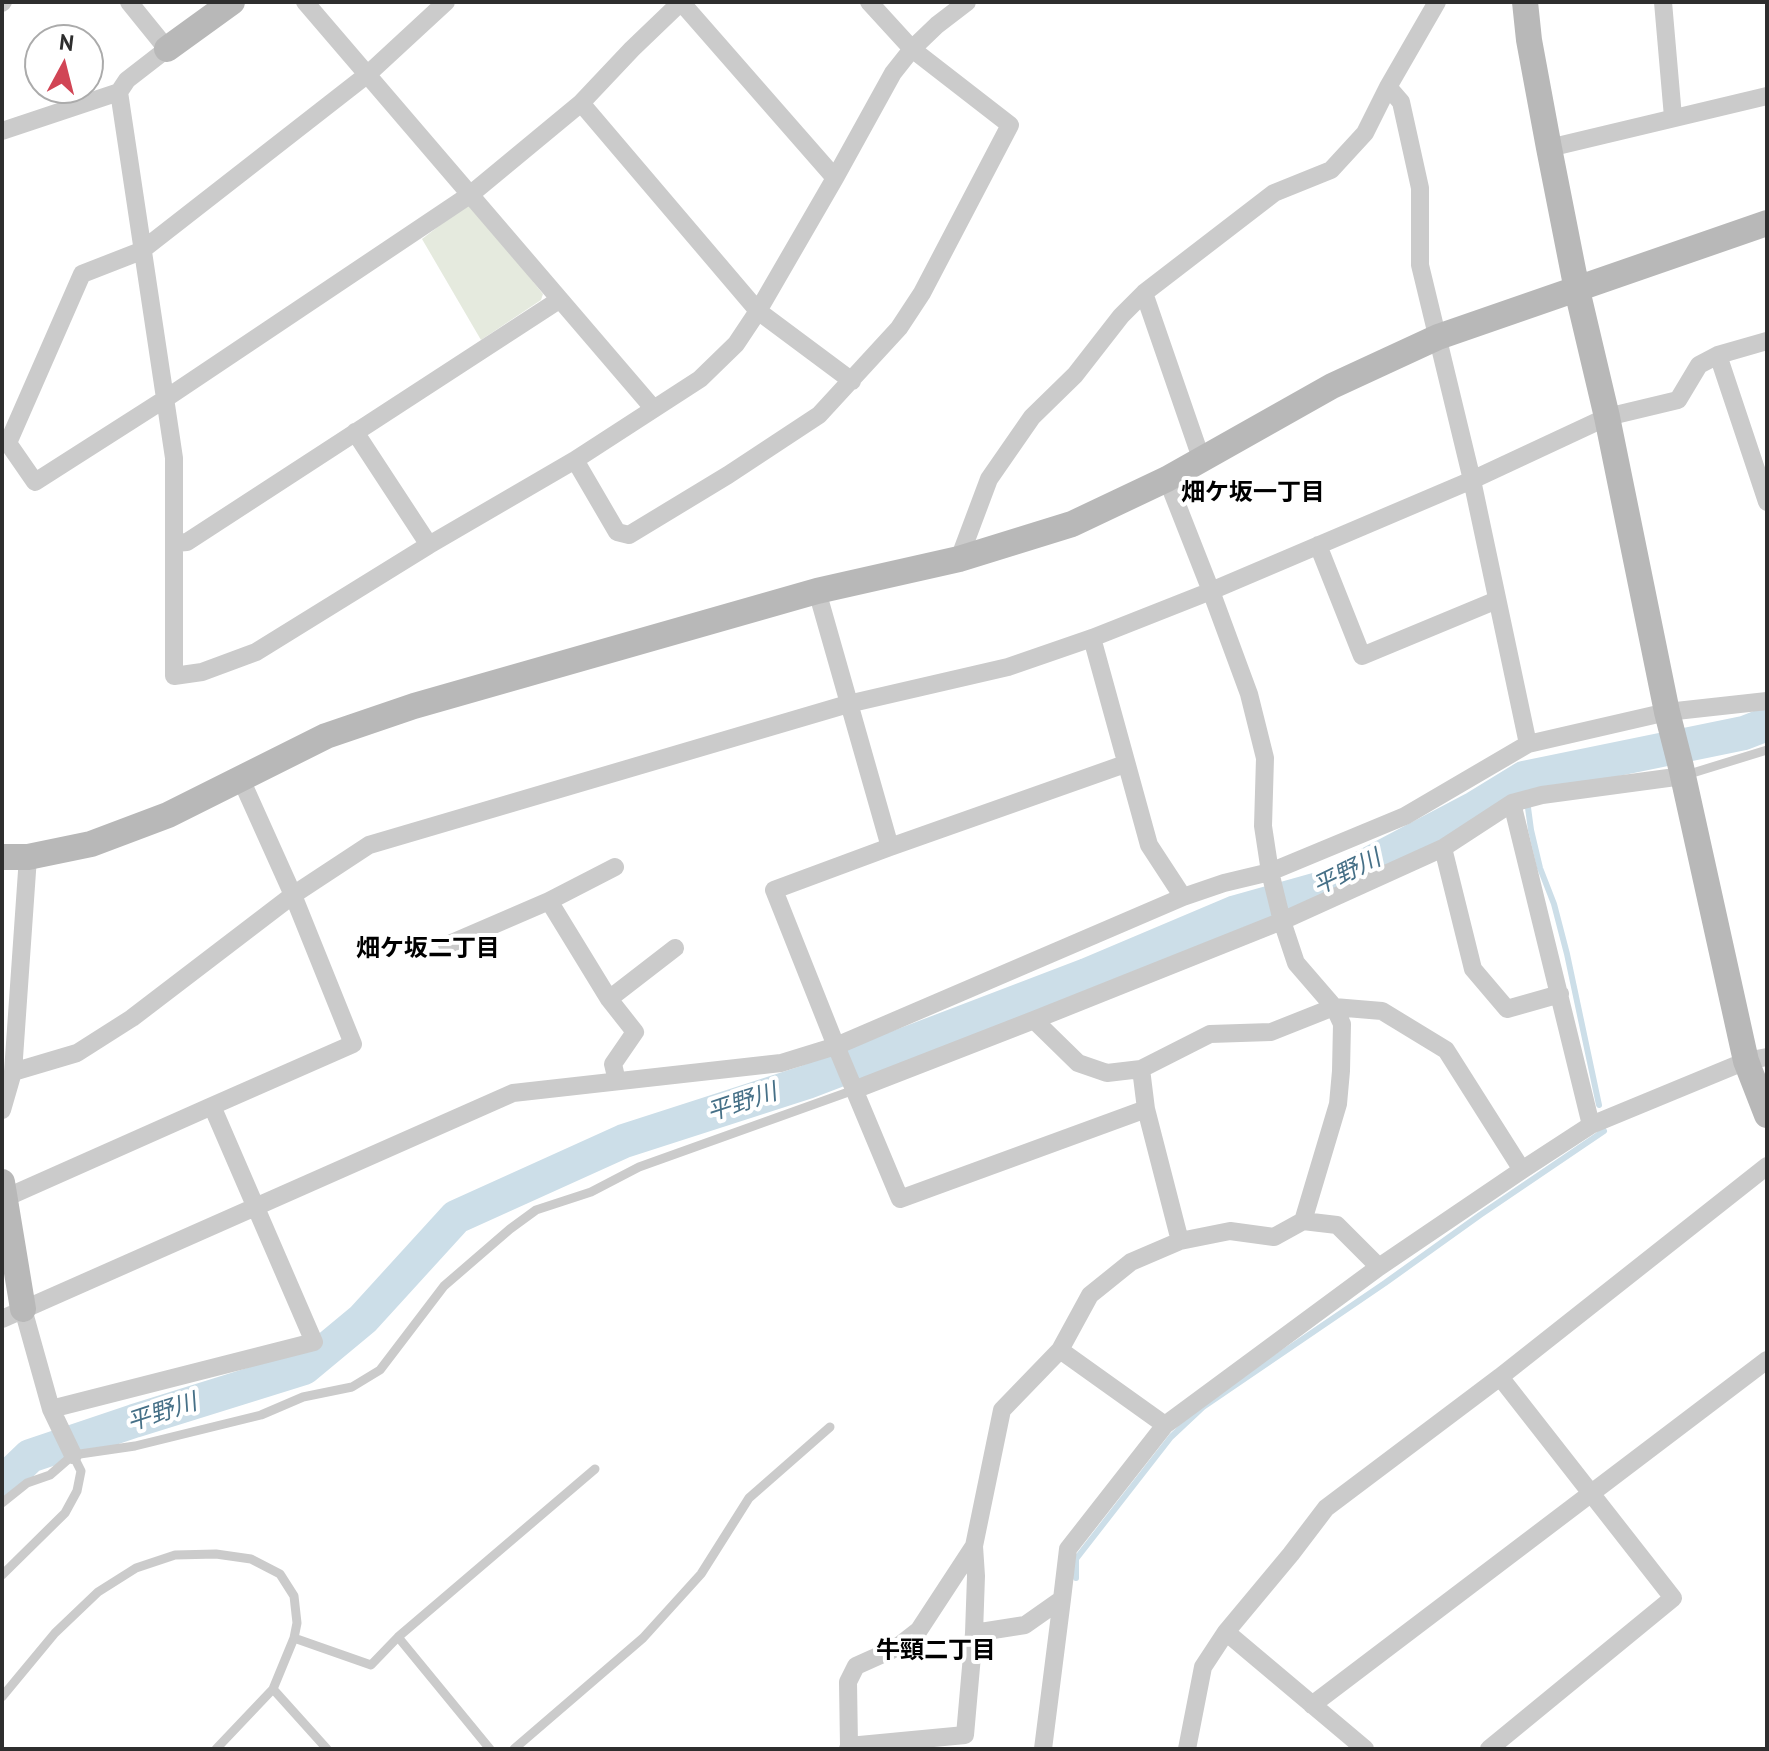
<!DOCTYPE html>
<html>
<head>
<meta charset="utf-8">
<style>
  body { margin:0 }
  #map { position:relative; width:1769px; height:1751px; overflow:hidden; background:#fff; font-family:"PT Sans",sans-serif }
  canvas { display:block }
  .frame { position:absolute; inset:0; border:4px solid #2e2e2e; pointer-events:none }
  .north { position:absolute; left:24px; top:24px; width:80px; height:80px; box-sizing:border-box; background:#fff; border:2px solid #ababab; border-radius:50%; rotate:7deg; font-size:22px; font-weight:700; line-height:32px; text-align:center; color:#2e2e2e }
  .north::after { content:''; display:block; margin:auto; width:28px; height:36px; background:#d14555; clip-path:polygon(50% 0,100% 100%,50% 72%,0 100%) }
</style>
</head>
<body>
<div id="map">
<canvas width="1769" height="1751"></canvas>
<div class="frame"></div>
<div class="north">N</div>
</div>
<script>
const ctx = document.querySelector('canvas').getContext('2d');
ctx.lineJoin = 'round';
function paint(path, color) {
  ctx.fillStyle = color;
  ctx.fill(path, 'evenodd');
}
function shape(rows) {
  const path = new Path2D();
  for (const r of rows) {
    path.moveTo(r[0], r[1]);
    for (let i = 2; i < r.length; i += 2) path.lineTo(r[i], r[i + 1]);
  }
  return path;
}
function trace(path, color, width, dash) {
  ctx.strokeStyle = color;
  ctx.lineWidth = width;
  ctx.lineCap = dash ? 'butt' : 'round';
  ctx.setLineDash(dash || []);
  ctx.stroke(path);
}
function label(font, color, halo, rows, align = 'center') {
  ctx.font = font + ' "PT Sans","Noto Sans JP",sans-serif';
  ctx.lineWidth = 8;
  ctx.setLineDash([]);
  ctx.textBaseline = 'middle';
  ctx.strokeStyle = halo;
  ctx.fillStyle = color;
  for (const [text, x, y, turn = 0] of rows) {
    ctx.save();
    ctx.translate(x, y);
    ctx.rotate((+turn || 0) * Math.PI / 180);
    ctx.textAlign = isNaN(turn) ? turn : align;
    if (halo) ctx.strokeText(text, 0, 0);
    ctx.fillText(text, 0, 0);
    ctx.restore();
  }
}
paint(shape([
  [471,204,543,294,541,300,481,340,422,239,465,206]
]), '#e5eade');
trace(shape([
  [1524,778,1531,830,1540,868,1554,904,1567,954,1599,1105],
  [1076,1578,1076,1559,1171,1437,1203,1407,1385,1283,1480,1215,1604,1131]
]), '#ccdee8', 6);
trace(shape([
  [2,1483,30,1456,134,1421,304,1368,363,1319,456,1217,624,1141,807,1082,1087,975,1236,912,1325,887,1475,808,1524,778,1744,733,1767,724]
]), '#ccdee8', 34);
trace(shape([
  [1686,775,1767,750],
  [2,1503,27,1483,50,1475,73,1455,135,1446,261,1415,303,1397,352,1387,380,1370,444,1286,510,1229,536,1210,591,1192,639,1167,854,1090],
  [2,1575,65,1513,77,1491,81,1471,73,1455],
  [398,1637,490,1749],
  [294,1638,371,1665,398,1637,595,1469],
  [273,1689,327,1749],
  [2,1697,55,1633,98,1592,136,1568,175,1555,216,1554,251,1559,280,1574,294,1596,297,1623,294,1638,273,1689,216,1749],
  [514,1749,643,1638,701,1574,749,1498,830,1427]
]), '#cbcbcb', 9);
trace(shape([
  [305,2,653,408],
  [446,2,368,74,141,251,82,274,8,443,35,482,165,399,471,194,581,103,632,49,681,2],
  [681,2,835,178],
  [1663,2,1673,117],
  [2,3,3,2],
  [1388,87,1401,102,1420,188,1420,265,1472,480,1528,744],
  [119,92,174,458,174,676,202,672,256,652,429,545,575,460,700,379,736,344,758,311,835,178,893,73,912,49,937,25,967,2],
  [581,103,758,311,852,381],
  [2,131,119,92,127,80,167,49,129,2],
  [1549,148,1767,96],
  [1144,293,1201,458],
  [1718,355,1767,502],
  [355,432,429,545],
  [575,460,617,532,629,535,728,475,819,415,899,328,922,293,1010,125,912,49,869,2],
  [175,543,187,542,559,300],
  [1318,545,1362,656,1497,600],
  [959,559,989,479,1032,417,1075,375,1121,316,1144,293,1274,193,1331,170,1365,133,1388,87,1437,2],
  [817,591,890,847],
  [1092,638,1149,845,1183,897],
  [1125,764,890,847,774,890,836,1046,900,1199,1146,1109],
  [1512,803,1591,1125],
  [1443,848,1473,969,1507,1009,1560,994],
  [549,901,609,999,635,1032,613,1064,617,1081],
  [447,945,549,901,615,867],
  [609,999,675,948],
  [1034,1020,1078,1063,1107,1073,1141,1069],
  [13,1072,77,1053,132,1018,293,895,369,845,848,704,1008,667,1092,638,1211,591,1472,480,1607,417,1678,400,1699,365,1718,355,1767,341],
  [854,1090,1034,1020,1282,921,1443,848,1512,803,1542,795,1683,776],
  [212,1106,353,1044,293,895,240,777],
  [2,1110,13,1072,28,857],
  [5,1198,212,1106,314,1342,51,1409],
  [1303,1221,1337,1225,1379,1267],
  [1180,1241,1146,1109,1141,1069,1210,1034,1271,1032,1334,1007,1382,1011,1446,1050,1522,1170],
  [23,1309,51,1409,73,1455],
  [2,1319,513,1093,781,1063,836,1046,1183,897,1224,883,1270,872,1405,816,1528,744,1667,712,1767,701],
  [1060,1350,1165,1425],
  [1226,1632,1365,1749],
  [974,1633,1025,1625,1062,1599,1068,1549,1165,1425,1379,1267,1522,1170,1591,1125,1746,1061,1767,1057],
  [1312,1705,1767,1360],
  [849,1746,848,1682,856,1666,896,1648,919,1630,974,1546],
  [848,1749,849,1746,965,1735,974,1633,976,1576,974,1546,1002,1410,1060,1350,1090,1295,1131,1262,1180,1241,1230,1231,1274,1237,1303,1221,1338,1104,1341,1071,1342,1024,1334,1007,1296,963,1282,921,1270,872,1263,826,1265,758,1249,694,1211,591,1167,479],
  [1043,1749,1062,1599],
  [1187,1749,1203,1667,1226,1632,1291,1554,1326,1508,1500,1377,1767,1166],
  [1489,1749,1673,1598,1500,1377]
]), '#cbcbcb', 18);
trace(shape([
  [1525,2,1529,40,1549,148,1577,290,1607,417,1667,712,1681,767,1746,1061,1767,1115],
  [167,49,232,2],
  [2,857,28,857,91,844,168,815,326,736,414,706,817,591,959,559,1072,524,1167,479,1332,386,1438,337,1767,223],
  [2,1182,23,1309]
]), '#b8b8b8', 26);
label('bold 24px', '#000', '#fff', [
  ["畑ケ坂一丁目",1253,493],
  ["畑ケ坂二丁目",428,949],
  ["牛頸二丁目",936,1651]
]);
label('italic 24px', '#467087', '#fff', [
  ["平野川",1347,873,-26],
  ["平野川",742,1103,-18],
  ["平野川",162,1413,-18]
]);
</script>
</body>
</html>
